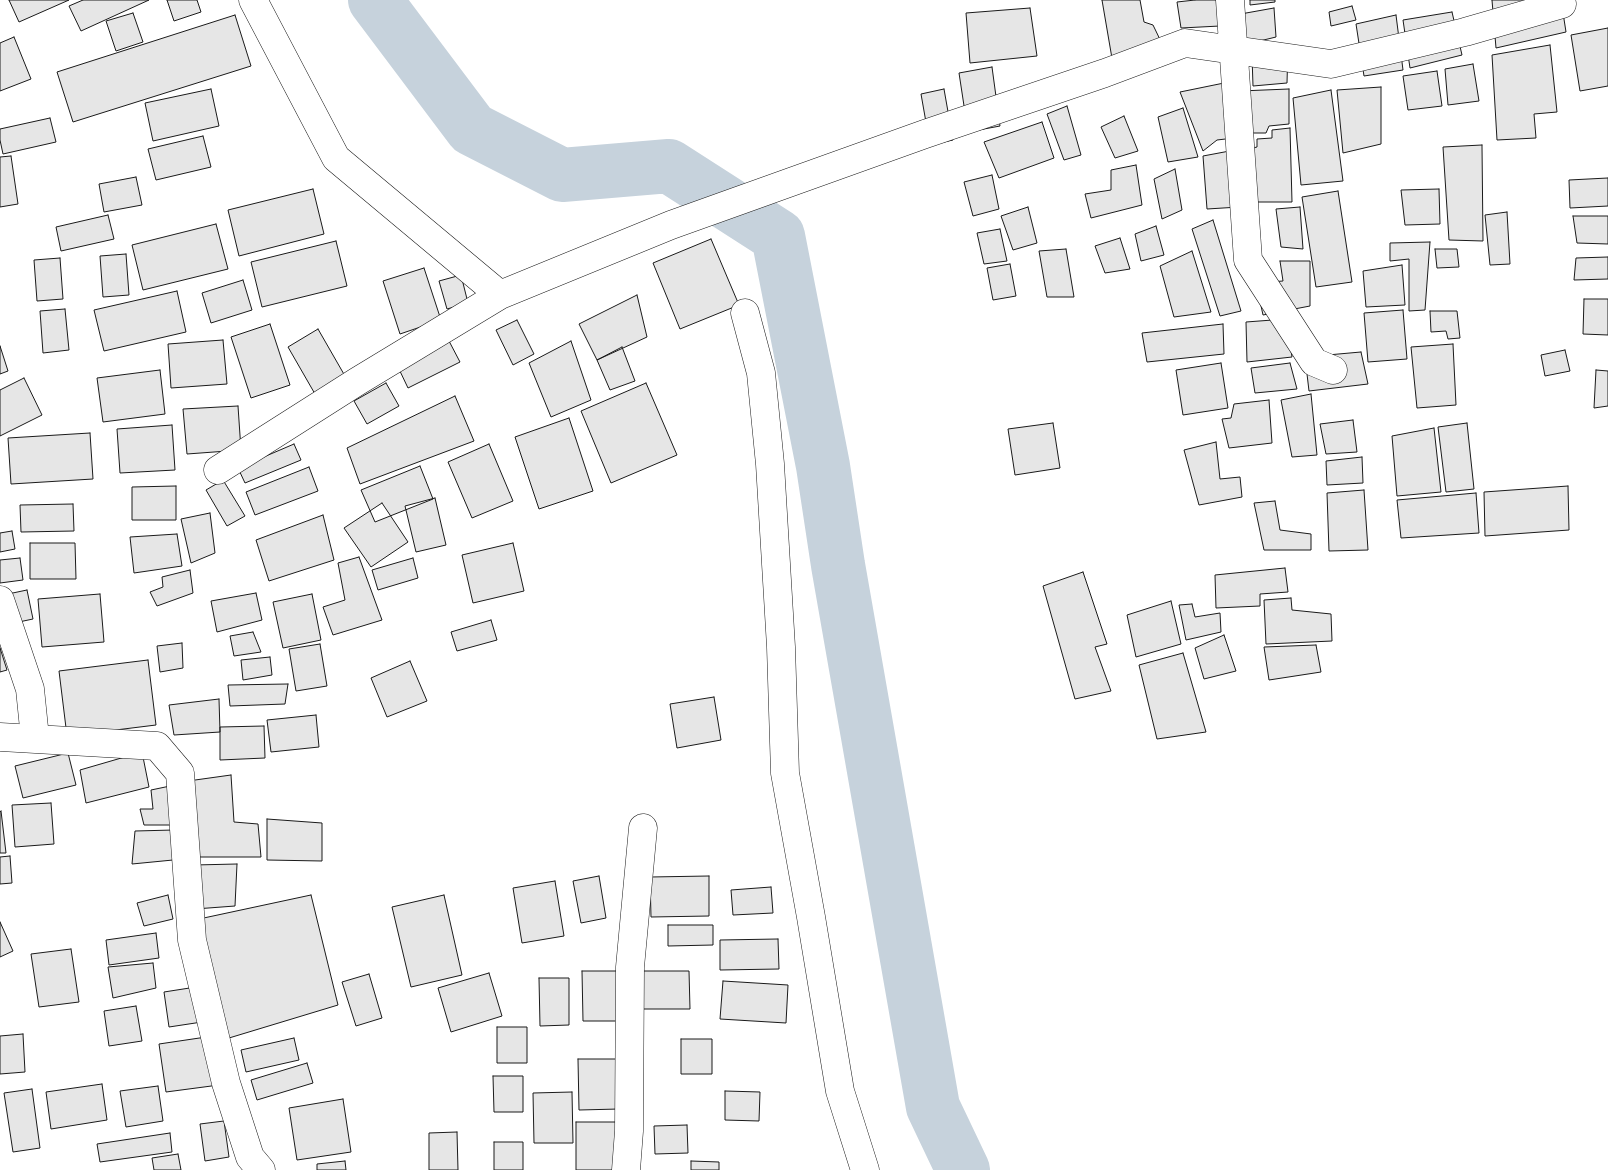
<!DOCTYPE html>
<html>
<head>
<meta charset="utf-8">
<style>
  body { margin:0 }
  canvas { display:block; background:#fff }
</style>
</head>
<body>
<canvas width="1608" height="1170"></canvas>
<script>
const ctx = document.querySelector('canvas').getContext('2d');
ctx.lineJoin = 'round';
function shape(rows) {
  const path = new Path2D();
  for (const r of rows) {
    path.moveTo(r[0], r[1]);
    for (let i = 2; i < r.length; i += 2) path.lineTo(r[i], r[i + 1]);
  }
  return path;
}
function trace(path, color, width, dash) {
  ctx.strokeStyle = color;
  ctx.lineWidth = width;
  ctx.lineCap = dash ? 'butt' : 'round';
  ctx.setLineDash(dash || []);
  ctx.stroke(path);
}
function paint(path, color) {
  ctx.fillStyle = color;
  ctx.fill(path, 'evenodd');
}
trace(shape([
  [375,0,472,129,562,175,669,166,778,236,823,466,838,565,933,1107,963,1170]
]), '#c6d2dc', 54);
const building = shape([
  [9,0,69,0,19,22,9,0],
  [83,0,149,0,81,31,69,6,83,0],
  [167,0,197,0,201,12,174,21,167,0],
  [1102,0,1140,0,1144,22,1153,25,1167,54,1114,70,1102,0],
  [1195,0,1219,0,1220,26,1181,28,1177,2,1195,0],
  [1250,0,1275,0,1275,2,1250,5,1250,0],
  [1492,0,1561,0,1566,32,1496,48,1492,0],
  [1352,6,1356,20,1331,26,1329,12,1352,6],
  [1030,8,1037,56,970,63,966,13,1030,8],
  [1274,8,1276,37,1239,46,1235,15,1274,8],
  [1452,12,1462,55,1410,68,1403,20,1452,12],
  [133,13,143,42,116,51,106,21,133,13],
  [235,15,251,66,73,122,57,72,235,15],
  [1396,15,1403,70,1364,76,1356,24,1396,15],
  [1608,28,1608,86,1580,91,1571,35,1608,28],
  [14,37,31,79,0,91,0,43,14,37],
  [1550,45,1557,112,1534,114,1536,138,1497,140,1492,55,1550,45],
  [1288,47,1287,83,1253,86,1252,56,1288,47],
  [1473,64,1479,101,1448,105,1445,69,1473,64],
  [992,67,1000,126,968,132,959,73,992,67],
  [1437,71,1442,106,1408,110,1403,76,1437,71],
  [1229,82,1234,138,1217,140,1203,151,1180,92,1229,82],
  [1381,87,1381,144,1343,153,1337,90,1381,87],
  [211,89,219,126,153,141,145,103,211,89],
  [944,89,953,140,930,145,921,94,944,89],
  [1289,89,1289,124,1269,126,1266,133,1251,133,1240,91,1289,89],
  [1331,90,1343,181,1301,185,1293,98,1331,90],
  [1067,106,1081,155,1064,160,1047,114,1067,106],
  [1183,108,1198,157,1168,162,1158,117,1183,108],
  [1124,116,1138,151,1115,158,1101,127,1124,116],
  [50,118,56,142,3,154,0,140,0,129,50,118],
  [1042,122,1054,158,999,178,984,142,1042,122],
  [1290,128,1292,202,1251,202,1245,150,1257,147,1257,139,1272,138,1272,130,1290,128],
  [203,136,211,167,156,180,148,149,203,136],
  [1482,145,1483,241,1449,240,1443,147,1482,145],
  [1235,150,1239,207,1207,209,1203,156,1235,150],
  [11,156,18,204,0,207,0,157,11,156],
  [1136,165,1142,205,1091,218,1085,194,1111,190,1111,170,1136,165],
  [1175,169,1182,210,1162,219,1154,179,1175,169],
  [992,175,999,209,973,216,964,182,992,175],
  [136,177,142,205,104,212,99,184,136,177],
  [1608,178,1608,206,1570,208,1569,180,1608,178],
  [313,189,324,234,239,256,228,210,313,189],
  [1439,189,1440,224,1405,225,1401,190,1439,189],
  [1338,191,1352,282,1316,287,1302,197,1338,191],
  [1028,207,1037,243,1013,250,1001,216,1028,207],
  [1300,207,1303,249,1281,247,1276,209,1300,207],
  [1507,212,1510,264,1490,265,1485,215,1507,212],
  [108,215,114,239,61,251,56,227,108,215],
  [1573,216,1608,216,1608,244,1577,243,1573,216],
  [1213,220,1241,311,1220,316,1192,229,1213,220],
  [216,224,228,269,143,290,132,245,216,224],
  [1156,226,1164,255,1141,261,1135,234,1156,226],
  [1000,229,1007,261,984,264,977,233,1000,229],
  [1120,238,1130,269,1105,273,1095,246,1120,238],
  [711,239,739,305,680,329,653,263,711,239],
  [336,241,347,286,262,307,251,262,336,241],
  [1430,242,1425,310,1409,311,1409,259,1390,261,1390,243,1430,242],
  [1066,249,1074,297,1047,297,1039,251,1066,249],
  [1435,249,1457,249,1459,267,1437,268,1435,249],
  [1192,251,1211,312,1174,317,1160,266,1192,251],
  [126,254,129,295,103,297,100,256,126,254],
  [1608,257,1608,279,1574,280,1576,258,1608,257],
  [60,258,63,299,37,301,34,260,60,258],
  [1280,261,1310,261,1310,306,1263,315,1256,283,1283,281,1280,261],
  [1010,264,1016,296,993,300,987,268,1010,264],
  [1402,265,1405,305,1366,307,1363,271,1402,265],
  [424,268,441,320,400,334,383,281,424,268],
  [461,275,468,303,447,309,439,281,461,275],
  [243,280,252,310,211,323,202,293,243,280],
  [177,291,186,332,104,351,94,310,177,291],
  [637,295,647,337,597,360,579,324,637,295],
  [1584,299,1608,299,1608,335,1583,334,1584,299],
  [65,309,69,350,43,353,40,311,65,309],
  [1403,310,1407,359,1368,362,1364,313,1403,310],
  [1430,311,1457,311,1460,338,1448,339,1446,331,1431,332,1430,311],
  [1286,319,1292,357,1247,362,1246,322,1286,319],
  [517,320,534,354,513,365,496,330,517,320],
  [270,324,290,385,251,398,231,337,270,324],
  [1223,324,1224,354,1147,362,1142,333,1223,324],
  [318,329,345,376,315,394,288,347,318,329],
  [223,340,227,384,171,388,168,344,223,340],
  [449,341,460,362,408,388,398,367,449,341],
  [571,341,591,400,551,417,529,363,571,341],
  [1453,344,1456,405,1417,408,1411,347,1453,344],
  [0,346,8,371,0,374,0,346],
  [622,347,635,381,610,390,597,360,622,347],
  [1565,350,1570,371,1545,376,1541,355,1565,350],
  [1361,352,1368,384,1309,391,1305,357,1361,352],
  [1221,363,1228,408,1183,415,1176,370,1221,363],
  [1290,363,1297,389,1255,393,1251,368,1290,363],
  [160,370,165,414,103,422,97,378,160,370],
  [1596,370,1608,371,1608,406,1594,408,1596,370],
  [24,378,42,415,0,436,0,390,24,378],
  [386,383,399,406,367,424,354,401,386,383],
  [646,383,677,455,611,483,581,411,646,383],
  [1311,394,1317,455,1292,457,1281,400,1311,394],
  [455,396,474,441,360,484,347,448,455,396],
  [1269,400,1272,443,1229,448,1222,419,1231,418,1234,404,1269,400],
  [238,406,241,450,187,454,183,409,238,406],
  [569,418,593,491,539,509,515,437,569,418],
  [1353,420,1357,452,1326,454,1320,424,1353,420],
  [1053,423,1060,468,1015,475,1008,429,1053,423],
  [1467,423,1474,489,1446,492,1438,427,1467,423],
  [172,425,175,470,120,473,117,429,172,425],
  [1434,428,1441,492,1397,496,1392,436,1434,428],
  [90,433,93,479,11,484,8,438,90,433],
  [1216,442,1220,479,1240,477,1242,497,1199,505,1184,450,1216,442],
  [294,444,301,460,245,483,238,468,294,444],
  [489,444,513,501,472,518,448,462,489,444],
  [1362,457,1363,483,1327,485,1326,461,1362,457],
  [420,466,433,499,375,522,361,490,420,466],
  [309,467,318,491,255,515,246,492,309,467],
  [223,480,245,516,227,526,206,490,223,480],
  [176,486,176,520,132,520,132,487,176,486],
  [1568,486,1569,530,1485,536,1484,492,1568,486],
  [1364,490,1368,550,1329,551,1327,493,1364,490],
  [1476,493,1479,533,1401,538,1397,500,1476,493],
  [435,498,446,545,416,552,405,506,435,498],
  [1275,501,1280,530,1311,534,1311,550,1264,550,1254,503,1275,501],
  [382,503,408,542,371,567,344,528,382,503],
  [73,504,74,531,21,532,20,505,73,504],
  [210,513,215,553,191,563,181,519,210,513],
  [323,515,334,560,269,581,256,540,323,515],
  [12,531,15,549,0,552,0,533,12,531],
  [177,534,182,566,134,573,130,537,177,534],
  [30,543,75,543,76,579,30,579,30,543],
  [513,543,524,591,473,603,462,555,513,543],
  [359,557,382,620,333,635,323,607,345,600,338,563,359,557],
  [20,558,23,580,0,583,0,560,20,558],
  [413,558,418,578,378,590,372,570,413,558],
  [1285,568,1288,592,1260,594,1260,606,1216,608,1215,575,1285,568],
  [190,570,193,593,157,606,150,592,163,587,162,577,190,570],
  [1083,572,1107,644,1095,647,1111,691,1075,699,1043,586,1083,572],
  [27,590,33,619,14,623,8,594,27,590],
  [256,593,262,620,217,632,211,601,256,593],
  [100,594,104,642,42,647,38,599,100,594],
  [312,594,321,640,283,648,273,602,312,594],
  [1291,598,1292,610,1331,614,1332,641,1266,644,1264,600,1291,598],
  [1171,601,1181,644,1136,657,1127,615,1171,601],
  [1192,604,1195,617,1220,613,1221,632,1186,640,1179,605,1192,604],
  [491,620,497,640,457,651,451,632,491,620],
  [253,632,261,652,234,656,230,636,253,632],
  [1224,635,1236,671,1204,679,1195,648,1224,635],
  [182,643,183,668,160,672,157,646,182,643],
  [320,644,327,686,296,691,289,649,320,644],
  [1316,645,1321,672,1269,680,1264,647,1316,645],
  [0,648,7,670,0,672,0,648],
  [1183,653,1206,732,1157,739,1139,665,1183,653],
  [270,657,272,675,243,680,241,660,270,657],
  [148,660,156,725,67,736,59,671,148,660],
  [410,661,427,701,387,717,371,678,410,661],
  [288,684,285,704,230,706,228,685,288,684],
  [714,697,721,740,677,748,670,704,714,697],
  [219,699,220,732,174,735,169,705,219,699],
  [316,715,319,747,271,752,267,720,316,715],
  [264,726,265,758,220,760,220,727,264,726],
  [142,752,149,787,86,803,80,770,142,752],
  [68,753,76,785,23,798,15,766,68,753],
  [231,775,234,822,258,824,261,857,197,857,188,781,231,775],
  [175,785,175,825,144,825,140,809,153,809,151,790,175,785],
  [51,803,54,844,15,847,12,805,51,803],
  [1,811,6,853,0,853,0,812,1,811],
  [267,819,322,823,322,861,267,860,267,819],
  [174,830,173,860,132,864,135,831,174,830],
  [10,856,12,883,0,884,0,857,10,856],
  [237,864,235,906,195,909,194,865,237,864],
  [599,876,606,918,581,923,573,881,599,876],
  [709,876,709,916,651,917,650,877,709,876],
  [555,881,564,936,522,943,513,888,555,881],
  [771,887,773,913,733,915,731,890,771,887],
  [168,895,173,919,144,926,137,903,168,895],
  [311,895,338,1005,229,1038,199,919,311,895],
  [444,895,462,975,411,987,392,907,444,895],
  [0,922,13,951,0,957,0,922],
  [668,925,713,925,713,945,668,946,668,925],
  [156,933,159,958,109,965,106,940,156,933],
  [778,939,779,969,720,970,720,940,778,939],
  [71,949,79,1002,39,1007,31,954,71,949],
  [153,963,156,988,113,998,108,967,153,963],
  [582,971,626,971,626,1021,583,1021,582,971],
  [638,971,689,971,690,1009,638,1009,638,971],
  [489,973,502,1016,451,1032,438,988,489,973],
  [369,974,382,1018,356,1026,342,982,369,974],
  [539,978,569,978,569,1025,540,1026,539,978],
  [723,981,788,985,786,1023,720,1019,723,981],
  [196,987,202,1022,169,1027,164,992,196,987],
  [136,1006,142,1041,109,1046,104,1011,136,1006],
  [497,1027,527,1027,527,1063,497,1063,497,1027],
  [23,1034,25,1072,0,1074,0,1036,23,1034],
  [213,1036,219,1085,166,1092,159,1044,213,1036],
  [294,1038,299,1060,246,1072,241,1050,294,1038],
  [681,1039,712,1039,712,1074,681,1074,681,1039],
  [578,1059,618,1059,619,1109,579,1110,578,1059],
  [307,1063,313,1083,257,1100,251,1080,307,1063],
  [493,1076,523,1076,523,1112,494,1112,493,1076],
  [102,1084,107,1120,51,1129,46,1092,102,1084],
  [158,1086,163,1121,126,1127,120,1091,158,1086],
  [32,1089,40,1148,13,1152,4,1093,32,1089],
  [725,1091,760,1092,759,1121,725,1120,725,1091],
  [572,1092,573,1143,534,1143,533,1093,572,1092],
  [343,1099,351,1152,297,1160,289,1108,343,1099],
  [224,1121,229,1157,205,1161,200,1124,224,1121],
  [576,1122,616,1122,616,1170,576,1170,576,1122],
  [687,1125,688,1153,655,1154,654,1126,687,1125],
  [457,1132,458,1170,429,1170,429,1133,457,1132],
  [170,1133,172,1152,100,1162,97,1144,170,1133],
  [494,1142,523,1142,523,1170,494,1170,494,1142],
  [178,1154,181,1170,154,1170,152,1158,178,1154],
  [345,1161,346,1170,317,1170,317,1164,345,1161],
  [691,1161,719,1162,719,1170,691,1170,691,1161]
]);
paint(building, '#e6e6e6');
trace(building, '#1a1a1a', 1);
const street = shape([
  [253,0,336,158,500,295],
  [1230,0,1248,260,1314,362,1333,370],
  [745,313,761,373,770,464,781,647,785,773,811,917,840,1091,865,1170],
  [218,470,358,381,500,295,671,225,925,134,1105,73,1185,43,1331,64,1465,32,1562,4,1561,0],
  [0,600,30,689,35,738],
  [626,1170,629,1131,630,967,643,828]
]);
const secondary = shape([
  [0,737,157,746,180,773,192,940,226,1083,250,1157,261,1170]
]);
trace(street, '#1a1a1a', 29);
trace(secondary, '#1a1a1a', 29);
trace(street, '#fff', 28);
trace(secondary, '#fff', 28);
</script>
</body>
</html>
